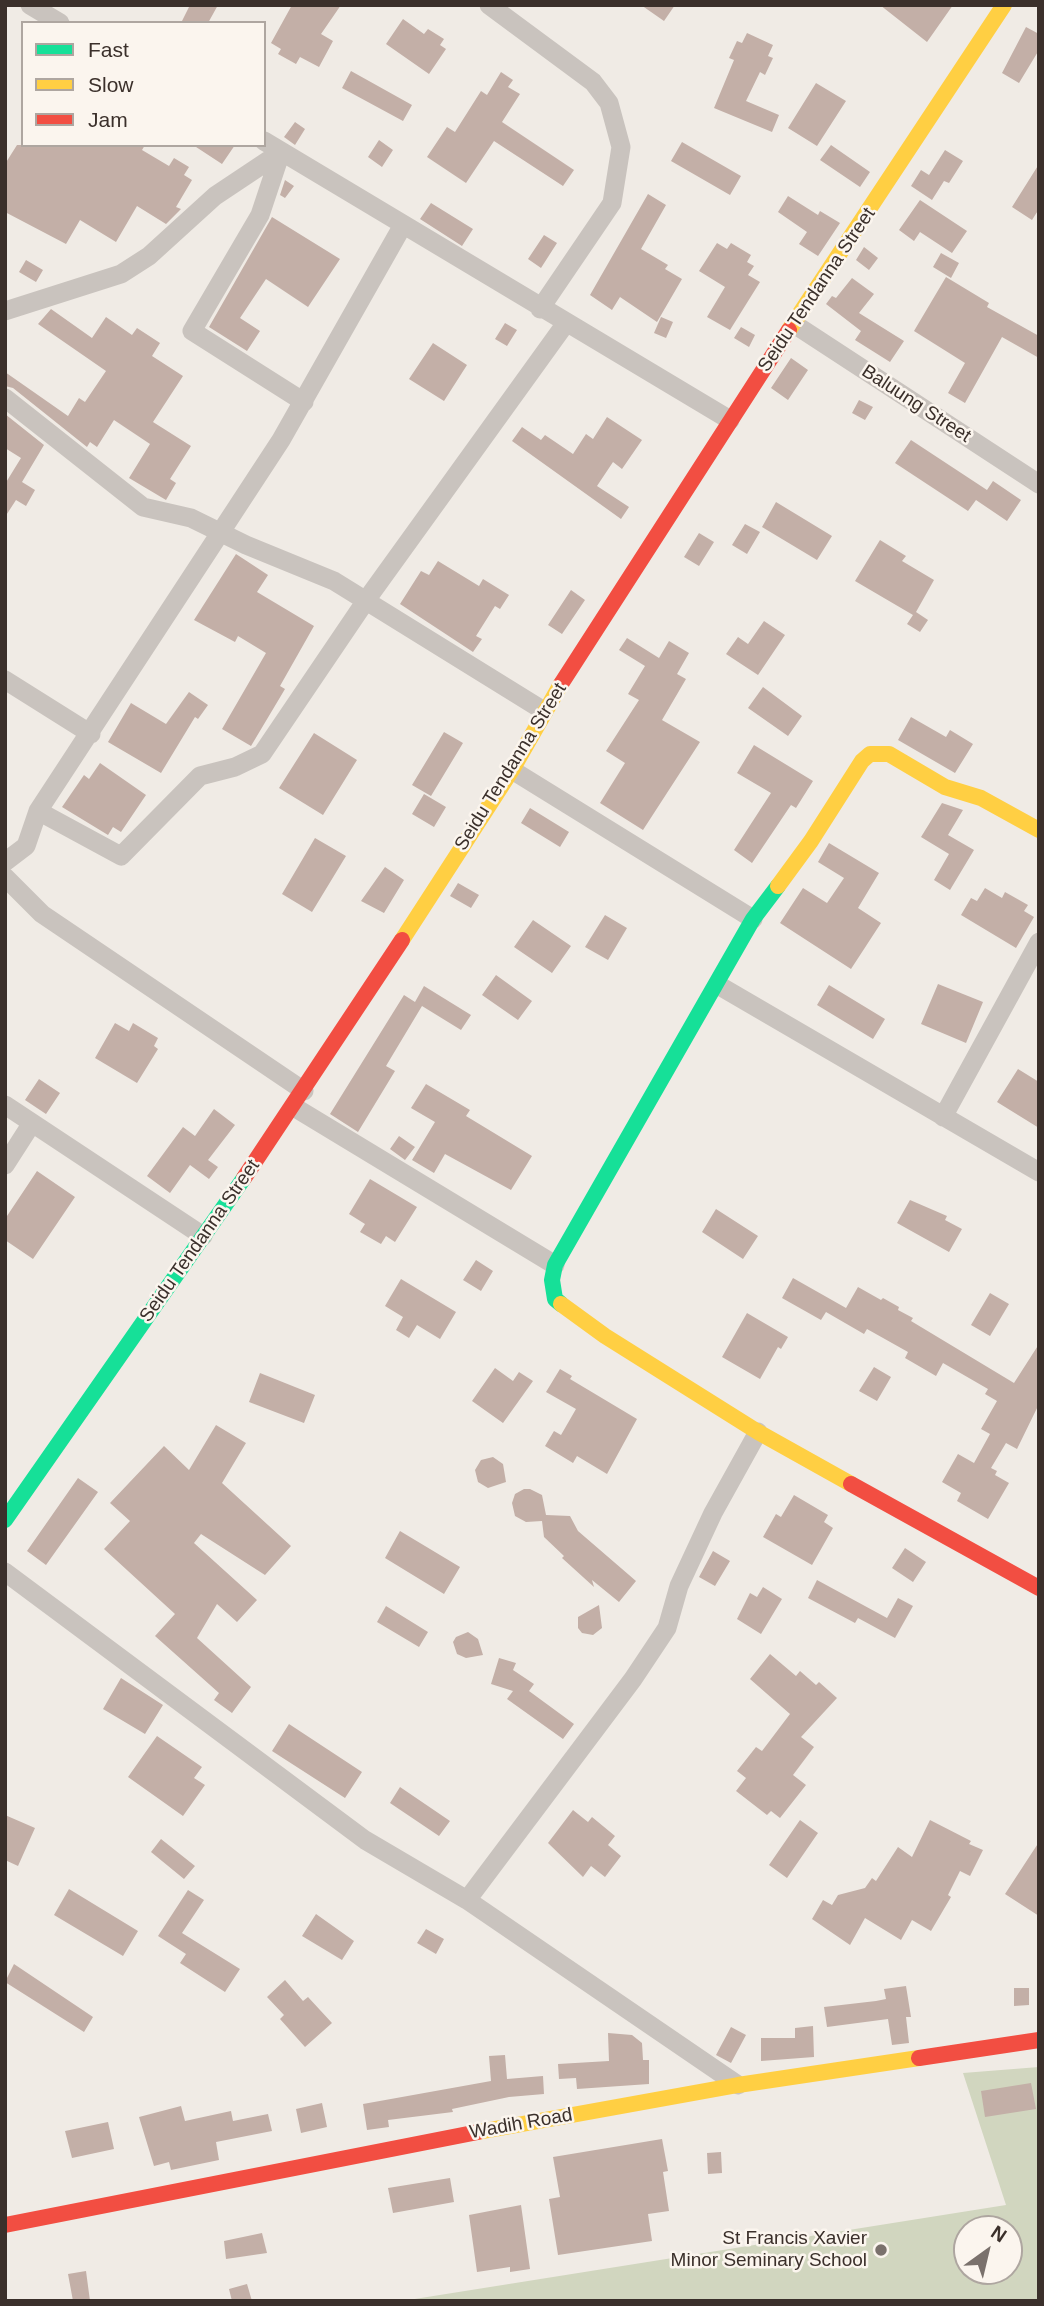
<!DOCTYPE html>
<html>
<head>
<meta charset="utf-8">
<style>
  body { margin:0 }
  #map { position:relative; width:1044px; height:2306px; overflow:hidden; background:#f0ebe5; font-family:Arial,sans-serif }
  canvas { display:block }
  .frame { position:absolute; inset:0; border:7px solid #3b302b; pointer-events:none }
  .legend { position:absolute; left:21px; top:21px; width:245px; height:126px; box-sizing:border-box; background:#fbf5ee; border:2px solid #aea6a0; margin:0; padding:9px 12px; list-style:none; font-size:21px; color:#3b302b }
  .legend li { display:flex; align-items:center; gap:14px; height:35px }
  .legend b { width:35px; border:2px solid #aea6a0 }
  .north { position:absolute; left:953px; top:2215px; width:70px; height:70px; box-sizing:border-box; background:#fbf5ee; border:2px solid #aea6a0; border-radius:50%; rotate:34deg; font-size:19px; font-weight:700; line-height:28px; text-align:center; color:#3b302b }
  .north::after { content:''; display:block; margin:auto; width:24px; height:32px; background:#7a716c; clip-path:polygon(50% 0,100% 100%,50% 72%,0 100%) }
</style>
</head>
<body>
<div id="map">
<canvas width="1044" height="2306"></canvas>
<div class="frame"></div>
<ul class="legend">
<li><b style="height:9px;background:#16e098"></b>Fast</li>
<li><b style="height:9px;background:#ffcf43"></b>Slow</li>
<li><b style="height:9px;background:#f24e42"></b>Jam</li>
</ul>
<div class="north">N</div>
</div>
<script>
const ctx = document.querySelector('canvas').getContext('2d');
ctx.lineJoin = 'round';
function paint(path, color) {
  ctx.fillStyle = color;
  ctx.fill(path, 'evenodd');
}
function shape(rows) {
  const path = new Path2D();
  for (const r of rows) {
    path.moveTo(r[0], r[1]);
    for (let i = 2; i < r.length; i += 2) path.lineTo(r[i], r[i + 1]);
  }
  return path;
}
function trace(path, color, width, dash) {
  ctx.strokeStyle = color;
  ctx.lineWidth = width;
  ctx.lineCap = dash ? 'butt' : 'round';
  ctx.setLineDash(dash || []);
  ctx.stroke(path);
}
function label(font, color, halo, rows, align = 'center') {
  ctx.font = font + ' Arial,sans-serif';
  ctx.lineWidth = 5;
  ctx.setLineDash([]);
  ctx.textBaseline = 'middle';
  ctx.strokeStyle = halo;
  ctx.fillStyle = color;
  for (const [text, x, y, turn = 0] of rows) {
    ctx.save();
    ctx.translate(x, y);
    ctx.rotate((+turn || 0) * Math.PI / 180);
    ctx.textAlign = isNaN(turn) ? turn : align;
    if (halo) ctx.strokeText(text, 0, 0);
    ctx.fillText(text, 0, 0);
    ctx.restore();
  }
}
paint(shape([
  [1039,2067,1039,2301,402,2301,1006,2205,963,2073],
  [967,2229,1009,2229,1009,2271,967,2271]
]), '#d1d6bf');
paint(shape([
  [190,5,218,5,208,23,181,23],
  [292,5,341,5,321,34,333,41,319,67,300,57,296,64,278,54,281,49,271,43],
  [641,5,675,5,664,21],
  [880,5,953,5,927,42],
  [403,19,424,34,428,29,444,39,440,45,446,49,429,74,386,44],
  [1026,27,1039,34,1039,50,1019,83,1002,73],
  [747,33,773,45,768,56,773,58,765,75,760,72,746,101,779,115,772,132,714,108,734,60,729,58,737,41,742,43],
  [351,71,412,105,403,121,342,88],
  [501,72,513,80,508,87,520,94,502,122,574,170,563,186,494,141,466,183,427,157,447,127,455,132,481,91,487,95],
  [816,83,846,101,817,146,788,128],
  [295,122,305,129,295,145,284,137],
  [379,140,393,150,382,167,368,157],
  [682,142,741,176,730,195,671,161],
  [17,145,145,145,142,150,169,166,174,158,189,167,184,175,192,180,176,207,181,209,166,224,137,206,116,242,80,220,66,244,5,212,5,164],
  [193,145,235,145,222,164],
  [831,145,870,172,860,187,820,160],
  [945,150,963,161,949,183,944,181,932,200,911,186,921,170,929,175],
  [1039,164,1039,209,1032,220,1012,207],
  [285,180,294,186,285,198,280,195],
  [648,194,666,205,641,249,668,265,665,269,682,279,657,322,620,297,612,310,590,295],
  [788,196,818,215,820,211,840,223,818,256,799,244,807,232,778,212],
  [920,200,967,231,952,253,920,232,914,241,899,230],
  [431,203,473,229,462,246,420,219],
  [272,217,340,259,308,307,266,279,240,318,260,331,247,351,209,327],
  [544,235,557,243,541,268,528,259],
  [717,243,727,249,731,243,751,255,747,262,754,266,748,275,760,282,730,330,707,317,725,287,699,271],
  [864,247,878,258,869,270,856,260],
  [941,253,959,263,951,278,933,267],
  [26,260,43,270,36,282,19,272],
  [946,277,989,303,987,307,1039,336,1039,358,1002,337,965,403,948,393,965,363,914,331],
  [852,278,874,294,859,313,904,341,890,362,855,340,861,331,826,304,832,296,836,298],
  [51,309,92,338,106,317,132,335,137,328,160,343,152,356,183,376,153,422,191,446,170,479,176,483,166,500,129,478,150,444,114,420,97,447,90,442,87,447,13,388,5,386,5,372,68,416,79,398,85,402,106,371,38,324],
  [661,317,673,322,666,338,654,333],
  [505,323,517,330,507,346,495,339],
  [741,327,755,335,749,347,734,338],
  [433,343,467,365,444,401,409,379],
  [791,358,808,370,788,400,771,388],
  [859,400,873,407,865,420,852,413],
  [5,414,44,445,22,482,35,490,26,506,16,500,5,517,5,484,21,458,5,448],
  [607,417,642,440,622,469,613,462,597,486,629,507,621,519,512,441,522,427,541,440,545,435,573,454,586,434,593,439],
  [911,440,987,490,993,481,1021,500,1007,521,976,500,968,511,895,463],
  [776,502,832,536,817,560,762,527],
  [745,524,760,532,747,554,732,545],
  [699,533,714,542,699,566,684,557],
  [880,540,906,556,902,561,934,580,916,612,928,620,920,632,907,624,913,615,855,581],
  [236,554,268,575,257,592,314,626,280,686,285,689,251,746,222,729,266,653,238,636,235,642,194,620],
  [438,561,479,586,483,579,509,595,500,609,495,606,476,636,482,639,473,652,400,604,421,571,429,575],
  [571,590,585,600,562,634,548,625],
  [764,621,785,635,758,675,726,654,738,637,748,644],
  [627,638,659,658,669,641,689,653,677,674,686,679,662,720,700,742,643,830,600,803,625,763,606,751,639,700,628,694,645,666,619,650],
  [763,687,802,716,788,736,748,708],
  [189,692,208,705,198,719,195,717,161,773,108,742,131,703,166,724],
  [911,717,946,737,950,730,973,744,955,773,898,740],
  [444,732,463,743,431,796,412,785],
  [314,733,357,760,323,815,279,788],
  [754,745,813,781,796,808,791,805,752,863,734,850,771,793,737,773],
  [100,763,146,795,121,832,113,827,108,835,62,807,84,775,89,779],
  [424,794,446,807,434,827,412,814],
  [942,803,963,810,948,835,974,850,950,890,934,880,949,854,921,837],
  [530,808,569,832,560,847,521,823],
  [315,838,346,856,312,912,282,894],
  [829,843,879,873,858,908,881,923,851,969,780,923,803,888,827,903,844,878,818,862],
  [385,867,404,880,384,913,361,901],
  [458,883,479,895,471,908,450,896],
  [985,888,1002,898,1005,892,1028,905,1024,911,1034,917,1016,948,961,915,971,898,977,901],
  [605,915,627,928,608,960,585,947],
  [533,920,571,946,552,973,514,947],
  [496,975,532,1001,518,1020,482,995],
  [938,984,983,1002,966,1043,921,1024],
  [829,985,885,1019,873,1039,817,1005],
  [424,986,471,1015,461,1030,422,1006,386,1066,395,1071,358,1132,330,1114,404,995,415,1002],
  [115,1023,129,1031,133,1023,158,1038,154,1046,158,1049,137,1083,95,1058],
  [1018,1069,1039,1082,1039,1128,997,1102],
  [39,1079,60,1093,46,1114,25,1100],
  [426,1084,470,1110,466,1116,532,1156,511,1190,445,1154,434,1173,412,1160,435,1122,411,1108],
  [214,1109,235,1125,208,1160,218,1167,209,1179,190,1165,170,1193,147,1176,183,1127,195,1136],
  [399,1136,415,1147,405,1160,390,1149],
  [37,1171,75,1197,33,1259,5,1240,5,1219],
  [370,1179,417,1207,395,1242,386,1236,381,1244,360,1232,365,1224,349,1214],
  [910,1200,947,1216,945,1220,962,1229,949,1252,897,1223],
  [716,1209,758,1236,743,1259,702,1232],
  [476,1260,493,1271,481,1291,463,1280],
  [793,1278,846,1308,858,1287,881,1300,883,1298,899,1307,898,1310,913,1318,911,1321,1014,1383,1039,1344,1039,1404,1017,1449,1006,1443,991,1468,997,1471,995,1475,1009,1483,988,1519,957,1501,961,1493,942,1482,958,1454,974,1463,990,1434,981,1429,997,1401,985,1394,988,1389,943,1363,936,1376,905,1358,908,1352,867,1329,864,1334,826,1312,821,1320,782,1298],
  [401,1279,456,1312,440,1339,417,1325,409,1338,396,1330,403,1317,385,1306],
  [990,1293,1009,1304,990,1336,971,1325],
  [747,1313,788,1337,781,1349,778,1347,760,1379,722,1357],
  [874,1367,891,1377,877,1401,859,1391],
  [495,1368,513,1381,519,1372,533,1381,503,1423,472,1401],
  [560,1369,572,1376,570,1379,637,1419,607,1474,577,1456,573,1463,545,1446,554,1431,561,1435,576,1409,546,1392],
  [260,1373,315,1395,304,1423,249,1402],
  [216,1425,246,1443,222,1483,291,1546,265,1575,201,1534,194,1543,257,1600,237,1622,217,1604,197,1638,251,1687,232,1713,214,1700,219,1693,155,1636,175,1614,104,1549,130,1521,110,1503,164,1446,189,1470],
  [493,1457,503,1464,506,1482,488,1488,478,1482,475,1470,481,1460],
  [78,1478,98,1492,46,1565,27,1551],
  [524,1489,530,1489,542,1495,546,1515,570,1516,578,1531,636,1581,619,1602,592,1580,594,1587,562,1558,564,1556,544,1537,542,1521,526,1522,515,1516,512,1503,515,1494],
  [794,1495,828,1515,824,1522,833,1528,812,1565,763,1537,776,1514,781,1517],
  [400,1531,460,1567,444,1594,385,1558],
  [905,1548,926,1562,913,1582,892,1568],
  [713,1551,730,1561,715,1586,699,1577],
  [817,1580,887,1618,898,1598,913,1606,895,1638,858,1618,855,1623,808,1598],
  [763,1587,782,1599,761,1634,737,1619,750,1593,757,1597],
  [599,1605,602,1628,593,1635,582,1633,578,1628,578,1617],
  [386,1606,428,1632,419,1647,377,1622],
  [468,1632,478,1639,483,1655,466,1658,457,1654,453,1642,456,1637],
  [770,1654,796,1676,800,1671,816,1685,819,1682,837,1698,801,1737,814,1747,793,1775,806,1785,780,1818,771,1811,767,1815,736,1791,746,1778,737,1771,756,1747,762,1751,790,1714,750,1679],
  [499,1658,516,1663,513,1670,534,1684,529,1691,574,1724,563,1739,507,1699,513,1691,491,1684],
  [121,1678,163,1705,145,1734,103,1709],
  [289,1724,362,1772,345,1798,272,1751],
  [157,1736,202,1767,194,1778,205,1785,183,1816,128,1777],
  [400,1787,450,1821,439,1836,390,1803],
  [573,1810,588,1822,592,1817,615,1836,608,1845,621,1856,605,1877,591,1866,583,1877,548,1843],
  [5,1815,35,1828,18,1866,5,1860],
  [800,1820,818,1833,787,1878,769,1865],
  [930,1820,971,1841,969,1844,983,1850,970,1876,960,1871,948,1895,951,1897,931,1931,912,1920,901,1940,865,1918,850,1945,812,1919,823,1900,832,1905,838,1895,865,1888,872,1878,876,1881,898,1847,912,1857],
  [161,1839,195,1866,184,1879,151,1852],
  [1039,1842,1039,1916,1005,1894],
  [69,1889,138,1931,123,1956,54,1915],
  [188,1890,204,1900,182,1933,240,1969,225,1992,180,1963,186,1954,158,1936],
  [316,1914,354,1941,342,1960,302,1936],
  [426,1929,444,1939,436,1954,417,1943],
  [14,1964,93,2017,84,2032,5,1982],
  [285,1980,303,2001,308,1997,332,2023,305,2047,280,2019,284,2015,267,1997],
  [906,1986,911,2017,906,2017,909,2043,892,2045,888,2019,827,2027,824,2007,876,2001,886,1999,884,1989],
  [1014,1988,1029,1988,1029,2005,1014,2006],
  [813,2026,814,2057,761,2061,761,2038,795,2038,795,2028],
  [731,2027,746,2035,731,2063,716,2055],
  [608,2033,632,2035,642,2043,643,2060,649,2060,649,2084,577,2089,576,2078,559,2079,558,2064,609,2061],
  [505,2055,507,2079,543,2076,544,2094,509,2097,452,2109,453,2112,388,2120,389,2127,367,2130,363,2104,491,2081,489,2056],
  [1031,2083,1036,2109,985,2117,981,2091],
  [322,2103,327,2127,301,2133,296,2109],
  [181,2106,185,2121,231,2111,233,2121,268,2114,272,2131,216,2142,219,2160,171,2170,169,2162,154,2166,139,2117],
  [108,2122,114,2149,72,2158,65,2131],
  [662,2139,668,2171,663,2172,669,2211,648,2214,652,2241,558,2255,549,2199,560,2197,553,2157],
  [721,2152,722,2173,708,2174,707,2153],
  [450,2178,454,2202,393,2213,388,2188],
  [521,2205,530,2269,510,2272,510,2267,477,2272,469,2215],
  [262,2233,267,2253,226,2259,224,2241],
  [86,2271,90,2301,73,2301,68,2274],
  [247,2284,252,2301,232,2301,229,2289]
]), '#c3afa7');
trace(shape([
  [30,5,60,23],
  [489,5,593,82,609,103,621,147,612,203,540,309],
  [264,141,730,420],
  [281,152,260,215,192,331,304,402],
  [5,311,121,274,149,256,215,196,281,152],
  [794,324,1039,484],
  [5,398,143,507,191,518,246,545,334,581,544,711],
  [5,680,91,734],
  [512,770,753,919],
  [38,811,121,856,200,776,235,767,262,754,367,599,566,323],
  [5,862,26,846,38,811,281,440,403,225],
  [5,877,42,914,304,1091],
  [718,985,1039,1172],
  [5,1105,203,1236],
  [294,1107,555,1265],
  [943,1117,1039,942],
  [5,1165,32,1123],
  [5,1572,365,1840,467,1900,738,2085],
  [467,1900,633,1679,667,1628,679,1586,713,1513,758,1432]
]), '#c9c3be', 19);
trace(shape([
  [561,1304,555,1299,552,1280,555,1265,753,919,778,886],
  [5,1520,244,1178]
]), '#16e098', 16);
trace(shape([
  [789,330,1004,5],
  [778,886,811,841,862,761,870,754,889,754,945,787,981,798,1039,830],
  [402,940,512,770,561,684],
  [561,1304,605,1336,758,1432,851,1484],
  [478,2132,738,2085,919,2058]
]), '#ffcf43', 16);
trace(shape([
  [561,684,789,330],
  [244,1178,402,940],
  [851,1484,1039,1588],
  [919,2058,1039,2040],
  [5,2225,478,2132]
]), '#f24e42', 16);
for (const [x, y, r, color] of [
  [881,2250,7,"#7a716c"]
]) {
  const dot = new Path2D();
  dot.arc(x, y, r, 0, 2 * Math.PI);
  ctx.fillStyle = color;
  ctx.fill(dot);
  trace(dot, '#fbf5ee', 2.5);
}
label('19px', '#3b302b', '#fbf5ee', [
  ["Seidu Tendanna Street",817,290,-56],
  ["Baluung Street",916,404,33],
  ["Seidu Tendanna Street",511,767,-58],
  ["Seidu Tendanna Street",200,1241,-55],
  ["Wadih Road",521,2124,-10]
]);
label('19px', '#3b302b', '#fbf5ee', [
  ["St Francis Xavier",867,2239],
  ["Minor Seminary School",867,2261]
], 'right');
</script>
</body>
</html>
